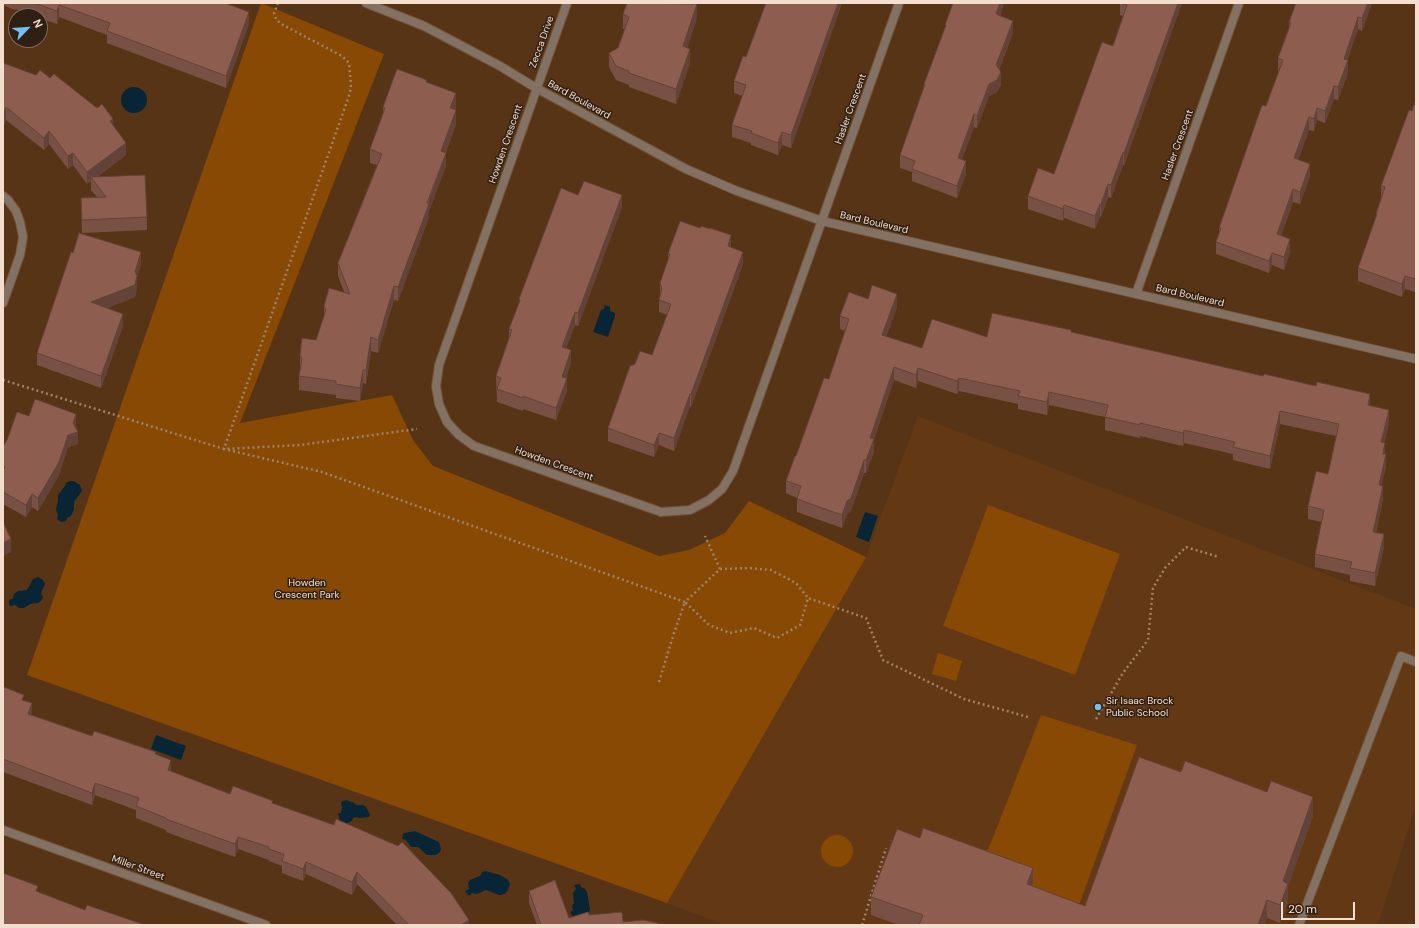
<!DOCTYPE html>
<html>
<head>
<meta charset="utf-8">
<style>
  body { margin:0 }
  #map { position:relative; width:1419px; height:928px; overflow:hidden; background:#573416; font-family:"DM Sans",sans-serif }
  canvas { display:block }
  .frame { position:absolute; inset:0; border:4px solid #f4decd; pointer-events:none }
  .north { position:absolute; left:8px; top:8px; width:40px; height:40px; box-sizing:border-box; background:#302014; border:1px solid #7e6c5e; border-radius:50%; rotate:65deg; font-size:11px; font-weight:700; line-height:16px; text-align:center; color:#f4decd }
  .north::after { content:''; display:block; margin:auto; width:14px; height:18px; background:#72c1f5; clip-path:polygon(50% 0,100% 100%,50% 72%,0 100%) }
  .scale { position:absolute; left:1281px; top:902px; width:74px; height:18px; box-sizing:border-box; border:2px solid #f4decd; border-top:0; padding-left:5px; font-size:12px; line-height:14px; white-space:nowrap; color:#f4decd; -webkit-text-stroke:3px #302014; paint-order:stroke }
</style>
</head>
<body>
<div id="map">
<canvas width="1419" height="928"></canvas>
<div class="frame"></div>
<div class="north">N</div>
<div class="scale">20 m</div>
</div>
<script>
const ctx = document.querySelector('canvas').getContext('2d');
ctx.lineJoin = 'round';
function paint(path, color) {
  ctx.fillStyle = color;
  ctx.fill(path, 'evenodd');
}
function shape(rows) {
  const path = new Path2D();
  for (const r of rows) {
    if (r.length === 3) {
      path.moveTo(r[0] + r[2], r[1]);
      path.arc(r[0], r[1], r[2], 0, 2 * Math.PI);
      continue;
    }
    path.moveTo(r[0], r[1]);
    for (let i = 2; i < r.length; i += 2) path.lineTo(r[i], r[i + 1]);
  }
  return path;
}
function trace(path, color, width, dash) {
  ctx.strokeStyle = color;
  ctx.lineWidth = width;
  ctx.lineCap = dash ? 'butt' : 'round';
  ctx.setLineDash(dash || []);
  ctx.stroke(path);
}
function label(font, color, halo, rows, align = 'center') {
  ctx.font = font + ' "DM Sans",sans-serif';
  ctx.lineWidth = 3;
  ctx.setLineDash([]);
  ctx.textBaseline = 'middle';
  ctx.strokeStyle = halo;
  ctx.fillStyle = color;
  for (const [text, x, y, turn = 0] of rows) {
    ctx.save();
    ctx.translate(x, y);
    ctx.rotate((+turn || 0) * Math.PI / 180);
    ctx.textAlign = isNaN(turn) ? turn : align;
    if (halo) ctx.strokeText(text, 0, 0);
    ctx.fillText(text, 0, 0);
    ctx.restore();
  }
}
paint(shape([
  [918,416,1416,609,1416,804,1378,925,725,925,667,903,866,557]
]), '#623914');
paint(shape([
  [261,3,384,54,240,423,392,395,413,440,433,466,659,556,689,550,725,533,749,501,866,557,667,903,27,675],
  [988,505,1120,554,1075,675,943,626],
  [938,653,962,661,956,681,932,674],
  [1041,715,1137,745,1078,908,887,840,988,850],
  [837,851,16]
]), '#874904');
paint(shape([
  [134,100,13],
  [605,305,610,307,610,311,615,313,615,316,608,337,593,332,601,310,604,309],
  [70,481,74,481,80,485,82,491,74,502,74,509,71,516,67,518,66,521,61,522,57,519,58,515,56,510,58,500,58,495,65,486,66,483],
  [865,512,878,516,869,542,856,537],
  [38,577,43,580,45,584,41,593,43,597,41,601,38,603,30,604,24,608,19,608,15,605,11,606,9,605,9,600,13,598,14,594,18,591,27,590,33,579],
  [156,735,186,746,181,760,151,749],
  [346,800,354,803,356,805,363,805,366,807,370,815,369,817,360,818,356,817,353,818,352,821,343,825,340,824,339,816,337,814,341,813,342,807,341,802],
  [415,831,439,842,441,849,440,852,436,855,427,855,418,847,411,847,406,840,402,839,403,834,404,833],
  [486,871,500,875,508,880,510,884,508,890,505,894,499,895,486,890,477,894,472,893,469,896,465,891,469,889,468,883,470,880,480,876,482,872],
  [580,884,581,887,585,889,587,892,590,909,589,913,584,916,580,917,576,915,573,917,570,912,573,910,572,906,574,903,573,893,576,889,574,885]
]), '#082536');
const lane = shape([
  [1299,925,1401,656,1416,662]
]);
const street = shape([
  [366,3,424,26,500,66,536,88,686,169,737,191,822,221,1416,359],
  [567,3,439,365,436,386,439,404,447,422,459,435,474,446,661,512,690,510,709,500,722,489,733,471,899,3],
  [3,196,8,200,16,211,20,222,23,237,20,255,3,303],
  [1136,294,1239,3],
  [3,830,266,925]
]);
trace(lane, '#735337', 10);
trace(street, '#735337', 10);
trace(shape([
  [278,3,274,13,276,19,281,24,342,56,349,63,351,85,350,93,224,449,322,472,685,602,720,569,705,536],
  [3,380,224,449,300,445,417,429],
  [720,569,749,568,771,570,796,583,808,598],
  [659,682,674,633,685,602,709,625,730,633,754,628,777,638,800,625,808,598,866,618,883,660,964,699,1028,717],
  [1096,719,1123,673,1148,640,1153,588,1165,568,1186,547,1219,557],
  [862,925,886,848]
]), '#9f826a', 2.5, [2, 3]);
trace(lane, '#837264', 8);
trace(street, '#837264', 8);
paint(shape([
  [3,3,225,3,249,24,226,88,107,43,107,35,59,17,57,24,40,18,40,16,36,16,15,9,15,10,3,5],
  [766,3,842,3,791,148,782,145,778,155,751,145,751,143,732,137,732,125,742,96,734,93,734,81,746,57],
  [1004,3,1000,16,1013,33,999,70,1001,85,997,92,989,96,977,128,974,127,962,159,966,174,957,198,912,181,912,172,900,168,900,155,924,88,924,84,945,29,945,25],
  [1120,3,1182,3,1124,165,1123,165,1111,198,1108,197,1101,217,1100,216,1095,229,1064,218,1063,221,1028,209,1028,196,1054,174,1113,46,1123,16,1120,15],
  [1297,3,1372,3,1362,31,1358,29,1347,60,1348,73,1338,100,1334,99,1325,123,1317,120,1314,131,1309,130,1298,160,1310,176,1300,204,1293,202,1281,236,1290,252,1284,270,1272,265,1269,273,1216,254,1216,242,1219,233,1219,228,1266,106,1279,71,1278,71,1278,58,1289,28,1289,22],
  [623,14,697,18,687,48,690,63,676,104,629,87,629,85,616,80,609,67,609,53,618,48,625,29,623,29],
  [3,63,113,125,126,155,97,177,147,217,147,230,82,233,81,198,97,197,91,190,91,181,87,184,73,165,68,169,49,144,44,150,6,120,3,128],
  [427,82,456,107,455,110,456,124,446,152,446,166,429,211,429,217,398,301,394,300,378,353,371,351,366,384,363,383,360,401,336,398,336,395,299,390,299,376,300,369,300,355,316,340,324,315,324,306,344,292,338,276,338,263,377,165,370,163,370,149,383,114,383,107],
  [1416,100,1415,292,1405,289,1402,297,1358,281,1358,268,1376,217,1376,214,1381,198,1381,186],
  [578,195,622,207,578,326,575,325,566,348,571,363,566,378,567,391,556,420,523,409,523,411,497,402,496,376,509,337,509,329,519,303,519,299],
  [731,248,743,264,691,407,690,406,674,451,659,445,654,457,608,441,608,428,652,355,667,315,659,312,659,300,660,295,660,283,668,260,668,254],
  [73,253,141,264,137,277,137,288,135,297,107,308,123,326,101,388,37,365,37,353],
  [868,299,897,307,886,337,922,348,987,337,1071,332,1370,406,1389,423,1384,443,1386,467,1381,486,1383,499,1376,533,1384,547,1375,586,1350,581,1350,575,1315,567,1315,554,1322,522,1308,519,1308,506,1328,474,1336,436,1280,424,1270,469,1233,460,1233,454,1184,443,1183,446,1140,436,1140,438,1105,430,1105,417,1049,405,1047,415,1018,409,1018,404,959,391,957,394,918,381,916,388,894,380,874,439,874,452,866,473,864,473,851,511,847,514,842,528,797,512,797,498,786,493,786,481,829,379,846,331,840,329,840,316],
  [29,416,76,426,78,444,68,447,59,475,38,511,32,507,26,517,3,504,3,447,7,440],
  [3,691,24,701,32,715,92,736,156,754,171,772,230,794,273,803,469,925,397,925,357,884,352,895,306,874,303,881,282,873,282,866,269,861,269,860,238,849,235,857,166,832,166,830,136,818,136,810,95,795,92,805,3,772],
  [1181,772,1313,816,1288,886,1288,902,1280,923,1267,918,1264,925,899,925,871,915,871,897,1033,887,1085,906],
  [529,891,569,918,589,915,623,922,667,925,537,925,529,903]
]), '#795144');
paint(shape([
  [838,3,842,3,791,148,791,135],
  [1000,3,1004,3,996,27,996,14],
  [1178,3,1182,3,1124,165,1124,153],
  [1368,3,1372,3,1362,31,1362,18],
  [697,4,697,18,683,60,683,46],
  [59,5,59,17,57,24,57,11],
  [249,12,249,24,226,88,226,76],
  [1358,17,1358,29,1344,71,1344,59],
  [1013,21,1013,33,996,77,996,65],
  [690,49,690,63,676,104,676,89],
  [1348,60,1348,73,1338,100,1338,87],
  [1001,72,1001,85,997,92,989,96,977,128,977,116,989,84],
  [1334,86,1334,99,1325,123,1325,111],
  [456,93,456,107,450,122,450,108],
  [6,107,6,120,3,128,3,115],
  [1317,108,1317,120,1314,131,1314,119],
  [456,110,456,124,441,164,441,151],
  [974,114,974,127,958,170,958,158],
  [1309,117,1309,130,1294,171,1294,158],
  [113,119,113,131,110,121],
  [49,131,49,144,44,150,44,138],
  [782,132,782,145,778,155,778,143],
  [126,143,126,155,93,180,91,177,91,181,87,184,87,172],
  [1123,152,1123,165,1111,198,1111,185],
  [73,153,73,165,68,169,68,156],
  [446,153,446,166,429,211,429,217,398,301,398,287],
  [966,161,966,174,957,198,957,186],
  [1310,164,1310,176,1300,204,1300,192],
  [1108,184,1108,197,1101,217,1101,204],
  [1293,189,1293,202,1277,247,1277,234],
  [622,195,622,207,578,326,578,313],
  [1100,204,1100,216,1095,229,1095,216],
  [1064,205,1064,218,1063,221,1063,209],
  [731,235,731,248,728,246],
  [1290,239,1290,252,1284,270,1284,257],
  [141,252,141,264,137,277,137,288,135,297,91,314,91,302,135,272],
  [743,252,743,264,691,407,691,394],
  [1272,253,1272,265,1269,273,1269,261],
  [1405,276,1405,289,1402,297,1402,284],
  [1416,276,1416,288,1415,292,1415,279],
  [394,286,394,300,378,353,378,340],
  [897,294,897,307,882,348,882,335],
  [575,312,575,325,562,359,562,347],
  [123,314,123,326,101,388,101,376],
  [371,337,371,351,366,384,366,370],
  [571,350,571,363,562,389,562,377],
  [894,367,894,380,870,451,870,438],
  [918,368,918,381,916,388,916,375],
  [363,370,363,383,360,401,360,388],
  [567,378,567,391,556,420,556,408],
  [959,378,959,391,957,394,957,381],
  [1049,392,1049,405,1047,415,1047,402],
  [690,394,690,406,674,451,674,438],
  [1370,394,1370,407,1368,405],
  [1389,410,1389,423,1381,455,1381,442],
  [1280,411,1280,424,1270,469,1270,456],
  [76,414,76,426,73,433,78,432,78,444,68,447,59,475,38,511,38,498,73,423],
  [1184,430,1184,443,1183,446,1183,433],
  [659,433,659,445,654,457,654,445],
  [874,439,874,452,866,473,866,460],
  [1385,443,1385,456,1383,454],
  [1386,454,1386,467,1379,498,1379,485],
  [864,460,864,473,851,511,847,514,842,528,842,515,847,501],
  [1383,486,1383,499,1373,545,1373,532],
  [32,494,32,507,26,517,26,505],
  [1384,534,1384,547,1375,586,1375,573],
  [11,539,11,552,3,556,3,543],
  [32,703,32,716,28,714],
  [171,760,171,772,168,770],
  [95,783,95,795,92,805,92,793],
  [1313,797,1313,816,1288,886,1288,902,1280,923,1280,905,1283,881],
  [238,837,238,849,235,857,235,844],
  [306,862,306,874,303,881,303,869],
  [1033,868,1033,886,1027,884],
  [357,872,357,884,352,895,352,882],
  [1267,900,1267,918,1264,925,1258,925],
  [469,920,469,925,461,925]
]), '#634237');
const building = shape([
  [34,3,225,3,249,12,226,76,107,31,110,23,59,5,57,11,34,3],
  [627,3,697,4,683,46,690,49,676,89,629,73,629,71,616,66,609,53,618,48,629,17,623,14,627,3],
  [766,3,838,3,791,135,782,132,778,143,751,133,752,131,732,125,746,85,734,81,743,56,746,57,766,3],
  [953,3,1000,3,996,14,1013,21,996,65,1001,72,997,80,989,84,977,116,974,114,958,158,966,161,957,186,912,169,915,161,900,155,925,84,924,84,946,25,945,25,953,3],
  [1121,3,1178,3,1124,153,1123,152,1111,185,1108,184,1101,204,1100,204,1095,216,1064,205,1063,209,1028,196,1038,168,1054,174,1102,42,1113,46,1127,5,1121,3],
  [1296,3,1297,4,1297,3,1368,3,1362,18,1358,17,1344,59,1348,60,1338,87,1334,86,1325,111,1317,108,1314,119,1309,117,1294,158,1310,164,1300,192,1293,189,1277,234,1290,239,1284,257,1272,253,1269,261,1216,242,1221,228,1219,228,1262,105,1266,106,1283,60,1278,58,1291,23,1289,22,1296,3],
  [3,63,36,75,40,70,50,78,54,74,97,108,102,104,113,119,110,121,126,143,87,172,73,153,68,156,49,131,44,138,6,107,3,115,3,63],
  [397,69,427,80,426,82,456,93,450,108,456,110,441,151,446,153,427,203,429,204,398,287,394,286,378,340,371,337,366,370,363,370,360,388,336,384,336,381,299,376,302,359,300,355,302,338,316,340,326,310,324,306,329,288,350,294,338,263,382,154,370,149,385,108,383,107,397,69],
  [1416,100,1416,276,1415,279,1405,276,1402,284,1358,268,1377,214,1376,214,1385,187,1381,186,1409,110,1412,111,1416,100],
  [145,175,147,217,82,220,81,198,106,197,91,177,145,175],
  [584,181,622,195,578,313,575,312,562,347,571,350,562,377,567,378,556,408,523,396,523,398,497,389,501,378,496,376,512,330,509,329,520,300,519,299,561,188,578,195,584,181],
  [680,221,700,228,701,226,710,229,710,228,731,235,728,246,743,252,691,394,690,394,674,438,659,433,654,445,608,428,630,366,635,364,640,351,652,355,671,304,659,300,662,289,660,283,670,254,668,254,680,221],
  [79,233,141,252,135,272,137,276,135,285,91,302,123,314,101,376,37,353,71,252,73,253,79,233],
  [872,285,897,294,882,335,922,348,932,319,987,337,992,313,1071,330,1071,332,1263,376,1264,374,1316,386,1317,382,1370,394,1368,405,1389,410,1381,442,1385,443,1383,454,1386,454,1379,485,1383,486,1373,532,1384,534,1375,573,1350,568,1352,562,1315,554,1324,510,1308,506,1316,471,1328,474,1339,424,1280,411,1270,456,1233,447,1235,442,1184,430,1183,433,1140,423,1140,425,1105,417,1108,405,1049,392,1047,402,1018,396,1020,391,959,378,957,381,918,368,916,375,894,367,870,438,874,439,866,460,864,460,851,498,847,501,842,515,797,499,801,486,786,481,795,456,796,456,824,378,829,379,849,319,840,316,849,292,868,299,872,285],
  [35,399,76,414,73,423,78,432,68,435,59,462,38,498,32,494,26,505,3,492,3,470,5,467,3,466,3,447,7,440,17,412,29,416,35,399],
  [3,522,11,539,3,543,3,522],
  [4,687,24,695,22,700,32,703,28,714,92,736,94,731,156,752,155,754,171,760,168,770,230,794,233,786,273,801,272,803,334,825,336,819,398,846,402,842,451,893,469,920,461,925,409,925,357,872,352,882,306,862,303,869,282,861,284,854,269,849,269,847,238,837,235,844,166,819,166,818,136,806,139,798,95,783,92,793,3,759,3,691,4,687],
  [1139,757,1181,772,1185,761,1267,792,1271,781,1313,797,1283,881,1288,884,1280,905,1267,900,1258,925,919,925,923,915,871,897,897,829,920,838,923,828,1033,868,1027,884,1085,906,1139,757],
  [3,873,38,886,36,891,85,910,87,905,145,925,3,925,3,873],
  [555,880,569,918,588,912,589,915,622,912,623,922,643,920,667,925,541,925,529,891,555,880]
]);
paint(building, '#8d5e4f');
trace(building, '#634237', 1);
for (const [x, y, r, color] of [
  [1098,707,4,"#72c1f5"]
]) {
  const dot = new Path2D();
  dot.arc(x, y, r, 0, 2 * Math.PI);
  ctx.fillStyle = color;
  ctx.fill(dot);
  trace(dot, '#302014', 1.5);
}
label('10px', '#f4decd', '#302014', [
  ["Zecca Drive",542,42,-70],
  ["Bard Boulevard",579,100,29],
  ["Hasler Crescent",851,109,-70],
  ["Howden Crescent",506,144,-71],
  ["Hasler Crescent",1178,145,-70],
  ["Bard Boulevard",874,223,13],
  ["Bard Boulevard",1190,296,13],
  ["Howden Crescent",554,464,20],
  ["Miller Street",138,868,20]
]);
label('10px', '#f2dfd0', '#302014', [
  ["Howden",307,583],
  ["Crescent Park",307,595]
]);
label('10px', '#f4decd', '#302014', [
  ["Sir Isaac Brock",1106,701],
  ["Public School",1106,713]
], 'left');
</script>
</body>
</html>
